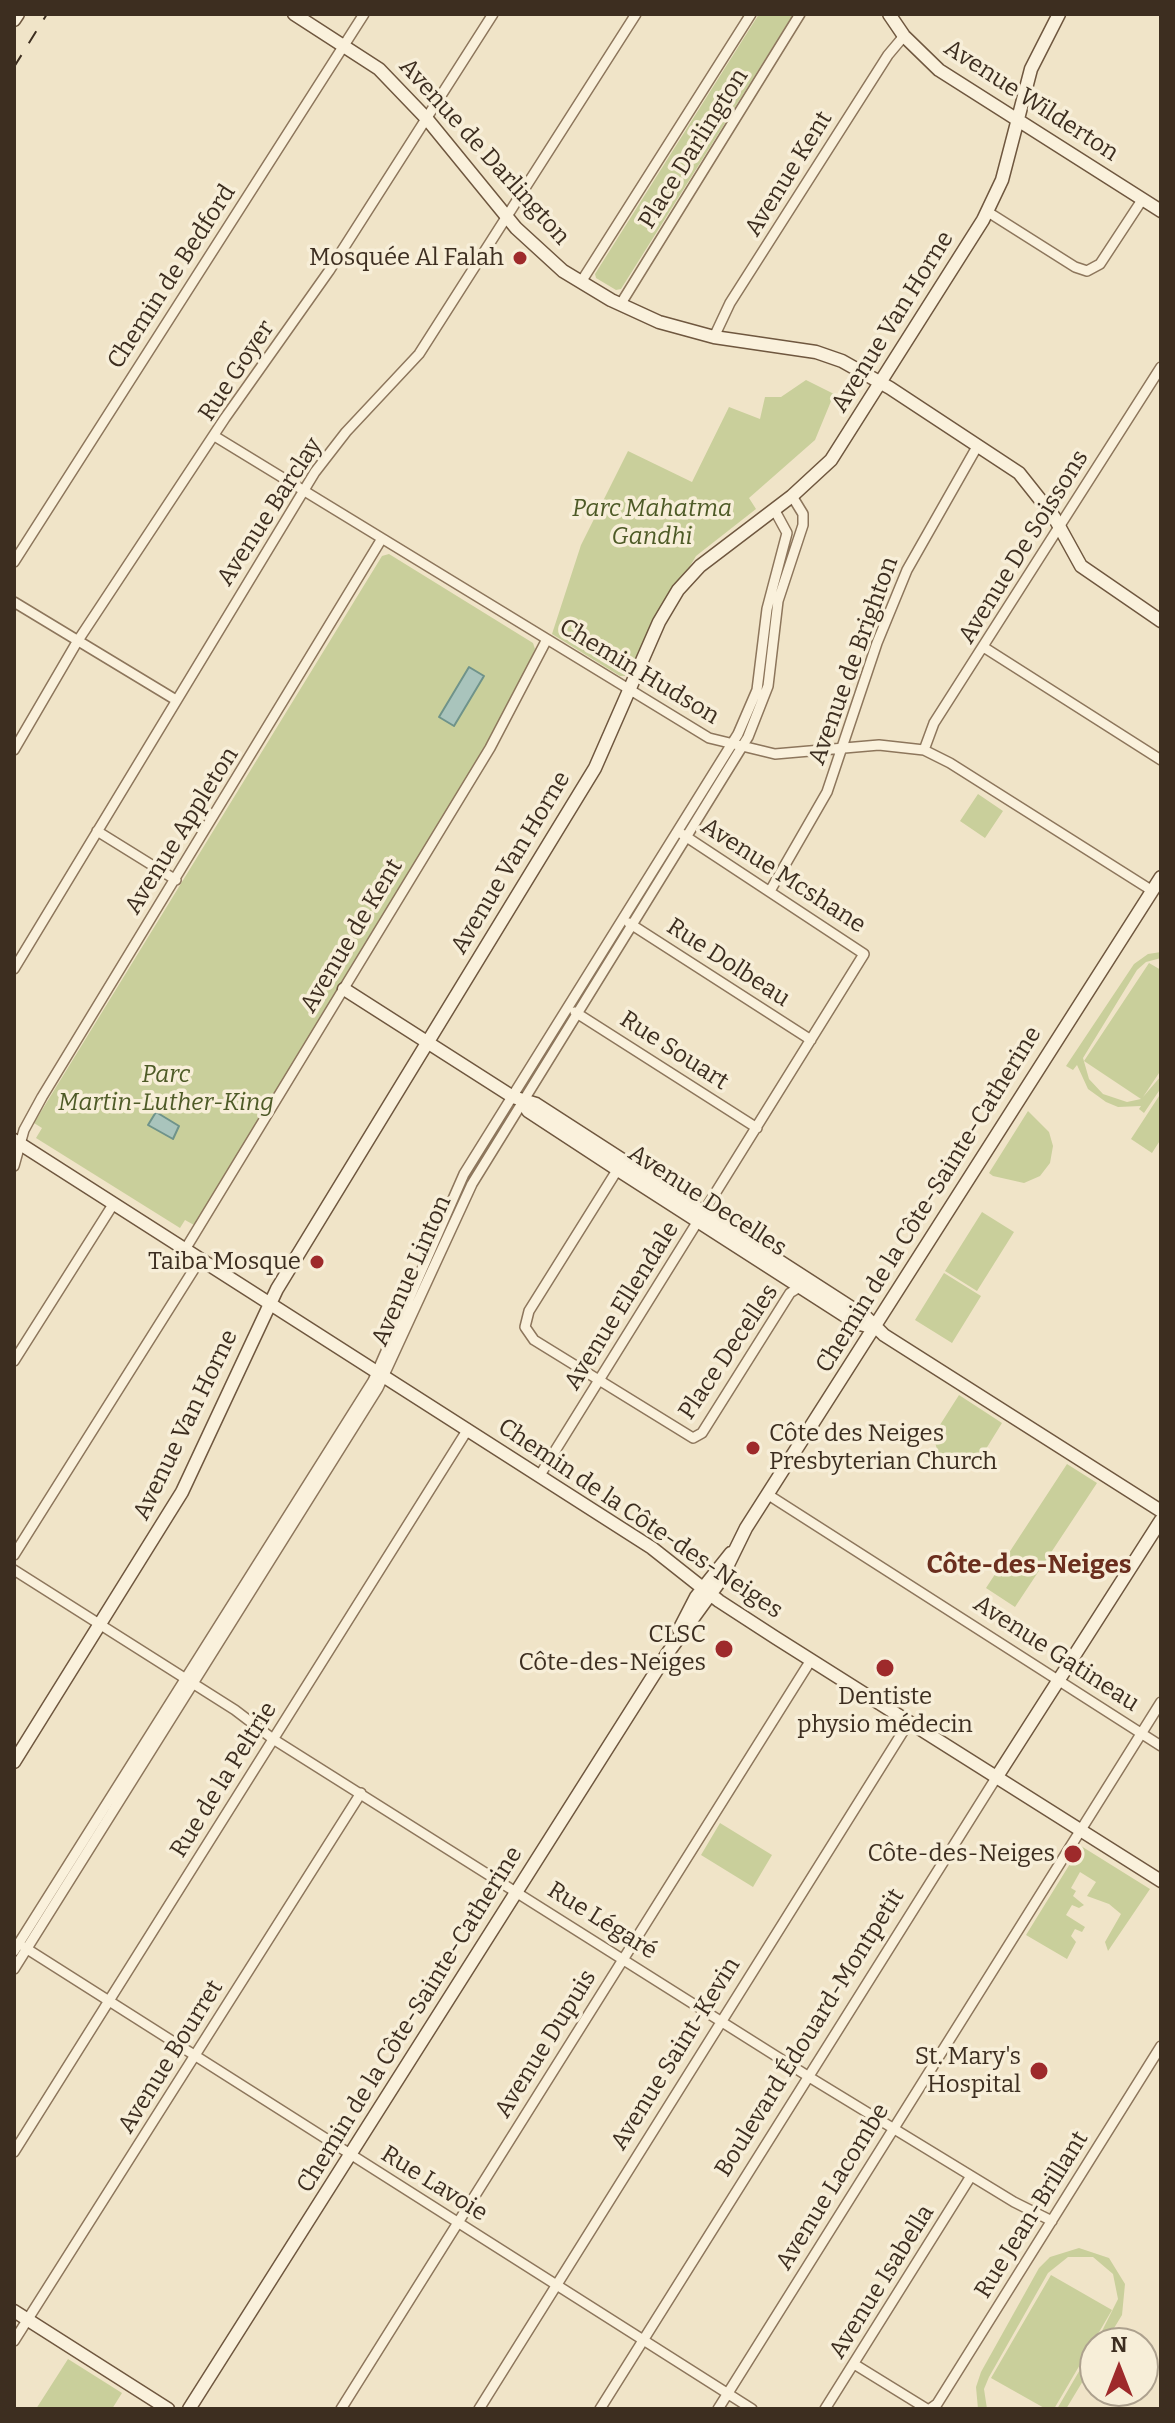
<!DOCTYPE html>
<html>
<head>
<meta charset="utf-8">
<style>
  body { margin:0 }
  #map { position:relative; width:1175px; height:2423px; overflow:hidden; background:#f0e4c8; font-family:Bitter,serif }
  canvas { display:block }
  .frame { position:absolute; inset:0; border:16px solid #3d2e20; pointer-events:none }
  .north { position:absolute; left:1079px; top:2327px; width:80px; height:80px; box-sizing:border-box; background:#f7eed8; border:2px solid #ada18e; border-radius:50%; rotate:0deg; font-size:22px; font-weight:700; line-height:32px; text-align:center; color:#3d2e20 }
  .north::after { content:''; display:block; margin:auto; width:28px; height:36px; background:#9e2a2b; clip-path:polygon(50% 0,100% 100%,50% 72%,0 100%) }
</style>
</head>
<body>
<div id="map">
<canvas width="1175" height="2423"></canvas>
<div class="frame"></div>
<div class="north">N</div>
</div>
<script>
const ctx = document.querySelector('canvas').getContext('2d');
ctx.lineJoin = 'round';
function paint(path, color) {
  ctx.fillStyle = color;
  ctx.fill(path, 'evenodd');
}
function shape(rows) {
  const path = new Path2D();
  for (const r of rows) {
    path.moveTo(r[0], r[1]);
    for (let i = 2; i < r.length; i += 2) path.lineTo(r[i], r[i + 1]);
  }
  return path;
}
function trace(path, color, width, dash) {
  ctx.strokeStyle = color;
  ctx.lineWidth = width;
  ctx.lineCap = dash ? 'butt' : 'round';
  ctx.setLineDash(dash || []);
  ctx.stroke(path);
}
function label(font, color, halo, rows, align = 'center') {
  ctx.font = font + ' Bitter,serif';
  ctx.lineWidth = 7;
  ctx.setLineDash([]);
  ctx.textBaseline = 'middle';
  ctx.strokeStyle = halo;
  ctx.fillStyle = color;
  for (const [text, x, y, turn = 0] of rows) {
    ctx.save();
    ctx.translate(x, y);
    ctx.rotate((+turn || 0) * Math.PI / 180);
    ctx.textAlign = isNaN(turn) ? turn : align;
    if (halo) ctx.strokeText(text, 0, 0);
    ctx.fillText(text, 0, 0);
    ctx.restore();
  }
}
paint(shape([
  [759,14,791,14,791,18,621,289,616,290,596,278,595,274],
  [806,380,834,394,815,440,749,498,756,509,696,556,625,676,620,676,552,634,581,545,628,451,692,482,729,407,760,419,765,397,781,397],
  [389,554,533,643,535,649,509,707,194,1225,185,1220,180,1228,36,1138,42,1128,34,1123,382,556],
  [978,794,1003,811,985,838,960,821],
  [1161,952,1161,958,1146,962,1137,970,1083,1058,1089,1079,1103,1094,1127,1102,1141,1099,1084,1061,1149,963,1161,970,1161,1070,1143,1097,1161,1076,1161,1088,1144,1113,1139,1109,1141,1106,1118,1107,1106,1102,1088,1089,1077,1065,1073,1070,1066,1066,1134,964,1148,954],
  [1161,1093,1161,1139,1152,1153,1131,1139],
  [1028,1111,1049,1132,1053,1146,1050,1163,1040,1176,1024,1183,993,1176,989,1173],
  [982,1212,1014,1232,977,1291,945,1271],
  [944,1273,981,1296,952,1343,915,1320],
  [959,1395,1002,1423,981,1457,972,1464,960,1467,939,1457,935,1442,938,1428],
  [1067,1464,1097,1483,1015,1607,986,1588],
  [720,1823,772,1855,753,1887,701,1855],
  [1081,1846,1150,1889,1108,1951,1105,1942,1121,1914,1109,1904,1087,1896,1096,1882,1080,1872,1071,1888,1076,1891,1073,1896,1084,1905,1079,1908,1072,1905,1066,1915,1085,1927,1082,1932,1075,1929,1071,1936,1076,1942,1067,1959,1026,1935],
  [1079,2248,1109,2258,1125,2284,1122,2315,1105,2343,1096,2343,1118,2299,1113,2274,1093,2257,1068,2257,1048,2273,989,2377,984,2389,987,2409,978,2409,976,2387,981,2372,1039,2268,1050,2257],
  [1051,2275,1112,2310,1054,2409,1046,2409,991,2378],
  [1095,2344,1095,2361,1066,2409,1057,2409],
  [68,2359,122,2393,112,2409,36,2409]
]), '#c9cf9b');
const water = shape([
  [469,667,484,676,454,726,439,717,469,667],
  [156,1112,179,1126,173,1139,148,1125,156,1112]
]);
paint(water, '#a9c4bc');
trace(water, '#6f938a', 2);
const street = shape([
  [988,212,1075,267,1087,271,1100,264,1142,200],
  [581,282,751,14],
  [620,305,800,14],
  [714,337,730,303,888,55,904,36],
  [216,437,709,738,775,754,879,745,924,750,950,763,1151,890],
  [14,562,364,14],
  [14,602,176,700],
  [985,648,1161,760],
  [14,750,77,642,225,418,329,271,493,14],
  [924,750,934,723,1161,367],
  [97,831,176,880],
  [770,891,827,792,877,643,907,570,978,445],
  [629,923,811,1040],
  [14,969,315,472,346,432,419,354,636,14],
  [575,1012,757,1128],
  [621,1164,529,1311,525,1327,534,1340,693,1438,702,1433,790,1293,803,1285],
  [14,1166,24,1130,42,1097,381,540],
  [186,1248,490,748,546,641],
  [14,1361,114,1203],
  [540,1475,864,954,682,834],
  [767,1494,1161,1746],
  [14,1555,201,1258],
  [14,1570,235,1710,273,1739,814,2080,1014,2202,1052,2221],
  [24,1947,752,2409],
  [14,1951,373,1381,464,1174,738,734,757,690,767,609,787,533,774,509],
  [14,1969,378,1388,472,1184,748,737,768,686,778,601,803,525,803,514,792,496],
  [14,2152,468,1429],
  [14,2341,361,1793],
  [854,2364,927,2409],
  [341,2409,811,1660],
  [479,2409,909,1722],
  [600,2409,996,1778],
  [718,2409,1161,1702],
  [825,2409,971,2176],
  [930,2409,937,2404,1161,2046]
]);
const secondary = shape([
  [294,14,379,69,427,119,516,228,563,271,611,300,659,322,714,337,816,352,842,361,890,388,1019,473,1054,517,1081,566,1161,621],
  [889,14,904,36,939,70,1161,211],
  [14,20,18,14],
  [344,989,513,1097,536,1104,866,1317,884,1335,1161,1511],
  [522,1101,528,1111,618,1170,856,1323,875,1328],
  [14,1140,652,1548,719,1601,776,1638,1161,1881],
  [679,1630,696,1597,731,1553],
  [14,1762,182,1492,277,1289,595,768,659,622,678,590,700,566,792,496,831,460,983,220,1002,180,1031,69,1059,14],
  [996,1778,1161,1520],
  [14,2311,168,2409],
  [189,2409,667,1654,720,1581,746,1528,1161,877]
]);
trace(street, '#8d765c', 12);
trace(secondary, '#6f573f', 15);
trace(street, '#faf1dc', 9);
trace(secondary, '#faf1dc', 12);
trace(shape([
  [14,67,47,14]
]), '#3d2e20', 2, [14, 14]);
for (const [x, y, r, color] of [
  [520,258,8,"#9e2a2b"],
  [317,1262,8,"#9e2a2b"],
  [753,1448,8,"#9e2a2b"],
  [724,1649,10,"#9e2a2b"],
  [885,1668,10,"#9e2a2b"],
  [1073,1854,10,"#9e2a2b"],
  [1039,2071,10,"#9e2a2b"]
]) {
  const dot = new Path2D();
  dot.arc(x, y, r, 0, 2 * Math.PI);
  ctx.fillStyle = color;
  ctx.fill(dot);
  trace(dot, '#f7eed8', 3);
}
label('24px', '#3d2e20', '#f7eed8', [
  ["Avenue Wilderton",1031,101,33],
  ["Place Darlington",694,149,-58],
  ["Avenue de Darlington",484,152,48],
  ["Avenue Kent",789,174,-58],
  ["Chemin de Bedford",172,277,-57],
  ["Avenue Van Horne",893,322,-58],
  ["Rue Goyer",237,371,-56],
  ["Avenue Barclay",270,512,-57],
  ["Avenue De Soissons",1024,547,-58],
  ["Avenue de Brighton",854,661,-70],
  ["Chemin Hudson",639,672,31],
  ["Avenue Appleton",182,831,-58],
  ["Avenue Van Horne",511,863,-59],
  ["Avenue Mcshane",783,876,33],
  ["Avenue de Kent",352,936,-59],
  ["Rue Dolbeau",728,963,33],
  ["Rue Souart",674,1051,33],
  ["Chemin de la Côte-Sainte-Catherine",929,1200,-58],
  ["Avenue Decelles",707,1201,33],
  ["Avenue Linton",412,1271,-66],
  ["Avenue Ellendale",622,1306,-58],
  ["Place Decelles",729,1352,-56],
  ["Avenue Van Horne",186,1425,-64],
  ["Chemin de la Côte-des-Neiges",640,1519,34],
  ["Avenue Gatineau",1056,1654,33],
  ["Rue de la Peltrie",224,1780,-58],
  ["Rue Légaré",602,1921,32],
  ["Chemin de la Côte-Sainte-Catherine",410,2020,-58],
  ["Boulevard Édouard-Montpetit",810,2033,-58],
  ["Avenue Dupuis",546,2044,-58],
  ["Avenue Saint-Kevin",676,2054,-58],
  ["Avenue Bourret",171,2057,-58],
  ["Rue Lavoie",434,2184,32],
  ["Avenue Lacombe",833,2187,-58],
  ["Rue Jean-Brillant",1032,2215,-58],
  ["Avenue Isabella",882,2282,-58]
]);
label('24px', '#3d2e20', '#f7eed8', [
  ["Mosquée Al Falah",504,258],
  ["Taiba Mosque",301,1262],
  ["Côte des Neiges",769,1434,"left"],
  ["Presbyterian Church",769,1462,"left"],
  ["CLSC",706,1635],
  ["Côte-des-Neiges",706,1663],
  ["Dentiste",885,1697,"center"],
  ["physio médecin",885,1725,"center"],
  ["Côte-des-Neiges",1055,1854],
  ["St. Mary's",1021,2057],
  ["Hospital",1021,2085]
], 'right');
label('italic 24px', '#4d5a26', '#f7eed8', [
  ["Parc Mahatma",652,509],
  ["Gandhi",652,537],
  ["Parc",166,1075],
  ["Martin-Luther-King",166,1103]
]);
label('bold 26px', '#6b2e1e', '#f7eed8', [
  ["Côte-des-Neiges",1029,1566]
]);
</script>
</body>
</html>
